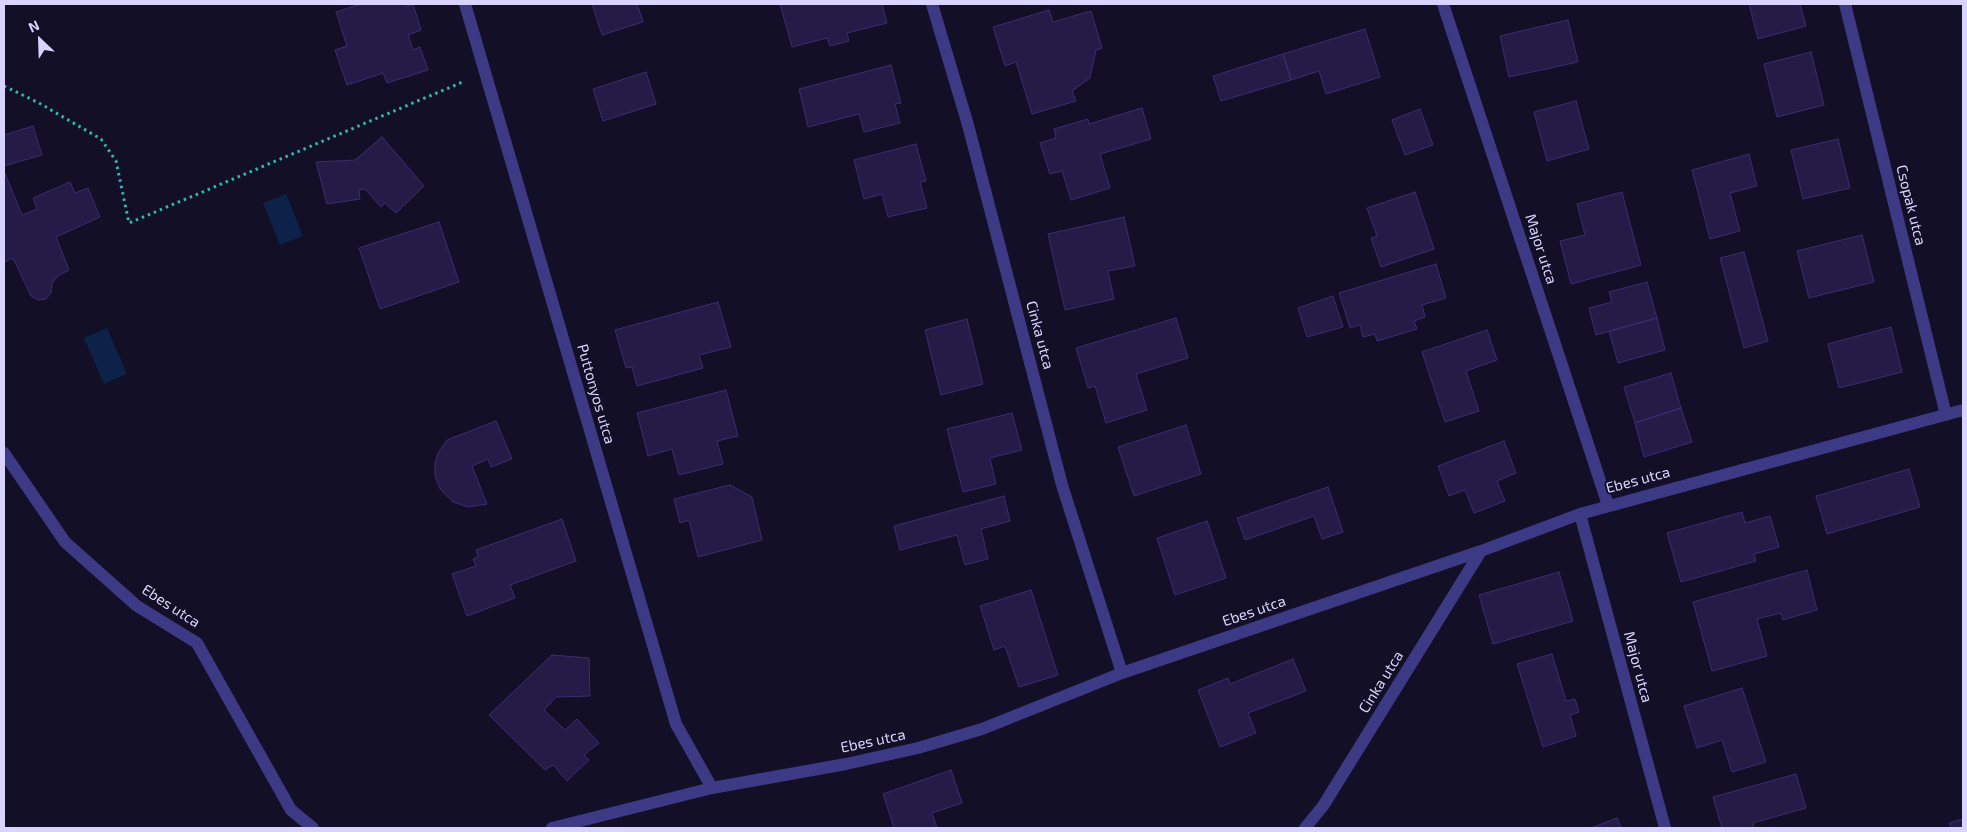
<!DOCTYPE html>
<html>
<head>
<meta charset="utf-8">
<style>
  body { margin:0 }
  #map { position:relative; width:1967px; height:832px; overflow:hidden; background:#130f26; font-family:"Exo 2",sans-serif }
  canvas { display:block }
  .frame { position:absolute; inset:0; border:5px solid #d9d4ff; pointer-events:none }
  .north { position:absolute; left:15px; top:15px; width:50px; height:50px; -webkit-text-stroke:4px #130f26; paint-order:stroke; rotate:336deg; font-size:14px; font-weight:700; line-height:20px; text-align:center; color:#d9d4ff }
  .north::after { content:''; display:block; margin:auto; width:18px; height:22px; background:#d9d4ff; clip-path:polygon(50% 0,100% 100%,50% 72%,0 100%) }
</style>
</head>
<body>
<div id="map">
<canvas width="1967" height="832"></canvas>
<div class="frame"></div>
<div class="north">N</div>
</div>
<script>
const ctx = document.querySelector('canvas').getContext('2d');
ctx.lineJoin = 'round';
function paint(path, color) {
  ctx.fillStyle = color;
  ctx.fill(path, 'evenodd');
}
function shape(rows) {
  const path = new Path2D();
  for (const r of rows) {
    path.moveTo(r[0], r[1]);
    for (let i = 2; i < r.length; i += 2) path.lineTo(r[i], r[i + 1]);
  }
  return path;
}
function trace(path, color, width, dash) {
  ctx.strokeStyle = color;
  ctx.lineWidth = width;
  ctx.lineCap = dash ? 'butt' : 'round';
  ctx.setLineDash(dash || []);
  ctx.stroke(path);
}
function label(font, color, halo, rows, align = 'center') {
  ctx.font = font + ' "Exo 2",sans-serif';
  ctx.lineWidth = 4;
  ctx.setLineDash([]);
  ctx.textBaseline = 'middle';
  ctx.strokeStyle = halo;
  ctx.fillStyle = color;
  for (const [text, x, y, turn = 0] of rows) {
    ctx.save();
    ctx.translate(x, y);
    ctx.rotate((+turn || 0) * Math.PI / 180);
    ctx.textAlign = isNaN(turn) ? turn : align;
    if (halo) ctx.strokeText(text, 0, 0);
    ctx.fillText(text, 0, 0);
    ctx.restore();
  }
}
paint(shape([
  [286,194,303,236,280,245,263,203],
  [107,328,127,374,104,384,84,338]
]), '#0c2248');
const building = shape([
  [361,4,405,4,406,7,413,4,421,30,408,35,413,50,420,47,428,70,387,83,383,73,347,85,335,50,347,46,336,12,361,4],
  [592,4,637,4,643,22,602,35,592,4],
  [780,4,882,4,887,23,847,33,849,41,830,46,827,38,792,47,780,4],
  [1749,4,1800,4,1806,26,1758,39,1749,4],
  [1049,10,1053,22,1091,11,1102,48,1096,50,1090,78,1072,91,1076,101,1032,114,1016,62,1005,66,993,27,1049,10],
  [1568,20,1578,62,1509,77,1500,36,1568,20],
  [1365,29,1380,77,1326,94,1319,71,1291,80,1283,54,1365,29],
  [1811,52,1824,105,1777,117,1764,64,1811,52],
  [1283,54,1291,80,1221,101,1213,76,1283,54],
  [891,65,901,103,895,104,900,123,864,132,859,114,808,127,799,89,891,65],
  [646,72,656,104,603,121,593,89,646,72],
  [1576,101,1589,149,1547,161,1534,112,1576,101],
  [1142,108,1151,139,1100,154,1110,188,1071,200,1062,171,1050,174,1040,143,1056,138,1054,129,1088,119,1089,124,1142,108],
  [1420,109,1433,145,1405,155,1392,120,1420,109],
  [33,126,42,155,4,166,4,135,33,126],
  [382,137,424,186,396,213,385,203,381,207,365,189,359,190,360,199,327,204,316,162,355,160,382,137],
  [1838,139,1850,188,1803,199,1791,150,1838,139],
  [916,144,926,181,920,182,927,208,888,217,882,194,864,199,854,160,916,144],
  [1749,154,1757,186,1730,193,1740,231,1710,239,1692,170,1749,154],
  [4,171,22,215,37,209,33,198,70,182,75,193,88,188,100,217,56,237,69,270,59,275,52,283,51,293,46,299,38,300,31,296,13,258,4,262,4,171],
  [1415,192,1434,249,1381,267,1371,238,1377,236,1367,208,1415,192],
  [1622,192,1641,265,1571,284,1560,241,1585,235,1577,204,1622,192],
  [1124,217,1135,266,1108,271,1114,299,1065,310,1048,234,1124,217],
  [439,222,459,282,380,309,359,248,439,222],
  [1862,235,1874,282,1809,298,1797,251,1862,235],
  [1744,252,1768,341,1744,348,1720,258,1744,252],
  [1436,264,1446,298,1422,305,1425,317,1414,321,1417,329,1377,341,1375,334,1363,337,1360,325,1350,328,1339,293,1436,264],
  [1647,282,1657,318,1596,335,1589,308,1612,302,1609,292,1647,282],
  [1333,296,1343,327,1307,337,1298,308,1333,296],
  [718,302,731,347,699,355,703,368,637,386,632,367,626,368,615,330,718,302],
  [1176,318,1188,358,1136,374,1147,410,1106,423,1095,386,1088,388,1076,348,1176,318],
  [1657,318,1665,350,1618,363,1609,331,1657,318],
  [967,319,983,384,941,395,925,330,967,319],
  [1891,327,1902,372,1839,388,1828,344,1891,327],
  [1487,330,1497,360,1466,371,1479,411,1445,422,1422,352,1487,330],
  [1671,373,1681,408,1635,423,1624,387,1671,373],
  [726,390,738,436,717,441,723,464,679,475,672,449,648,456,637,413,726,390],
  [1681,408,1692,442,1644,457,1635,423,1681,408],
  [1012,413,1022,450,990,458,996,484,963,492,947,429,1012,413],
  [496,421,512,459,491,467,488,459,472,466,487,504,468,507,453,502,440,489,435,476,435,463,438,453,447,440,496,421],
  [1186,425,1201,474,1134,496,1118,447,1186,425],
  [1504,441,1516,473,1497,481,1505,501,1474,513,1465,490,1449,496,1438,466,1504,441],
  [1909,469,1920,507,1827,534,1816,496,1909,469],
  [730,485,752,497,762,540,698,557,689,520,680,523,674,499,730,485],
  [1328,487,1343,532,1322,539,1314,516,1245,540,1237,518,1328,487],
  [1004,496,1010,521,981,529,988,559,965,565,957,535,900,550,894,526,1004,496],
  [1742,512,1745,523,1770,516,1779,547,1754,554,1756,561,1681,582,1667,533,1742,512],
  [562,519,576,561,510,585,515,598,467,616,452,574,476,566,473,559,478,557,476,550,562,519],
  [1207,521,1226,578,1175,595,1157,538,1207,521],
  [1807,570,1817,610,1783,620,1781,613,1757,619,1767,656,1712,671,1693,602,1807,570],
  [1559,572,1573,621,1493,644,1479,595,1559,572],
  [1031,590,1058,675,1019,687,1005,646,994,650,980,606,1031,590],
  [1552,654,1566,701,1575,699,1579,712,1570,715,1576,736,1543,747,1517,664,1552,654],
  [552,655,589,658,590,696,556,697,544,710,565,730,577,719,599,743,584,755,589,760,567,781,553,765,545,770,489,715,552,655],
  [1293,659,1306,691,1248,713,1256,733,1220,747,1198,690,1228,678,1230,684,1293,659],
  [1742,688,1766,762,1732,772,1722,740,1697,748,1684,706,1742,688],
  [951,770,962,803,932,813,937,828,894,828,883,794,951,770],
  [1796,774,1806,808,1753,823,1754,828,1722,828,1713,797,1796,774],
  [1617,818,1621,828,1591,828,1617,818],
  [1963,819,1963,828,1951,828,1949,823,1963,819]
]);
paint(building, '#241b47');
trace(building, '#3b2d73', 1);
trace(shape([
  [4,86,39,103,101,139,116,161,129,223,465,81]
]), '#2fb8b0', 3, [2.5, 4]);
trace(shape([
  [465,4,676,724,712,788],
  [932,4,968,125,1062,485,1122,673],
  [1443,4,1608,505],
  [1845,4,1946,415],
  [4,453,65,542,137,606,197,643,291,810,313,828],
  [1580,514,1665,828],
  [552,828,712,788,846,764,918,748,982,729,1122,673,1481,551,1580,514,1963,410],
  [1305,828,1323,806,1481,551]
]), '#3d3a85', 12);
label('15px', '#d9d4ff', '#130f26', [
  ["Csopak utca",1911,205,76],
  ["Major utca",1541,249,72],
  ["Cinka utca",1040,335,75],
  ["Puttonyos utca",596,394,74],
  ["Ebes utca",1638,480,-15],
  ["Ebes utca",171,606,33],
  ["Ebes utca",1254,611,-19],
  ["Major utca",1638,667,75],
  ["Cinka utca",1381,682,-58],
  ["Ebes utca",873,741,-12]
]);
</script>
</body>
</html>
